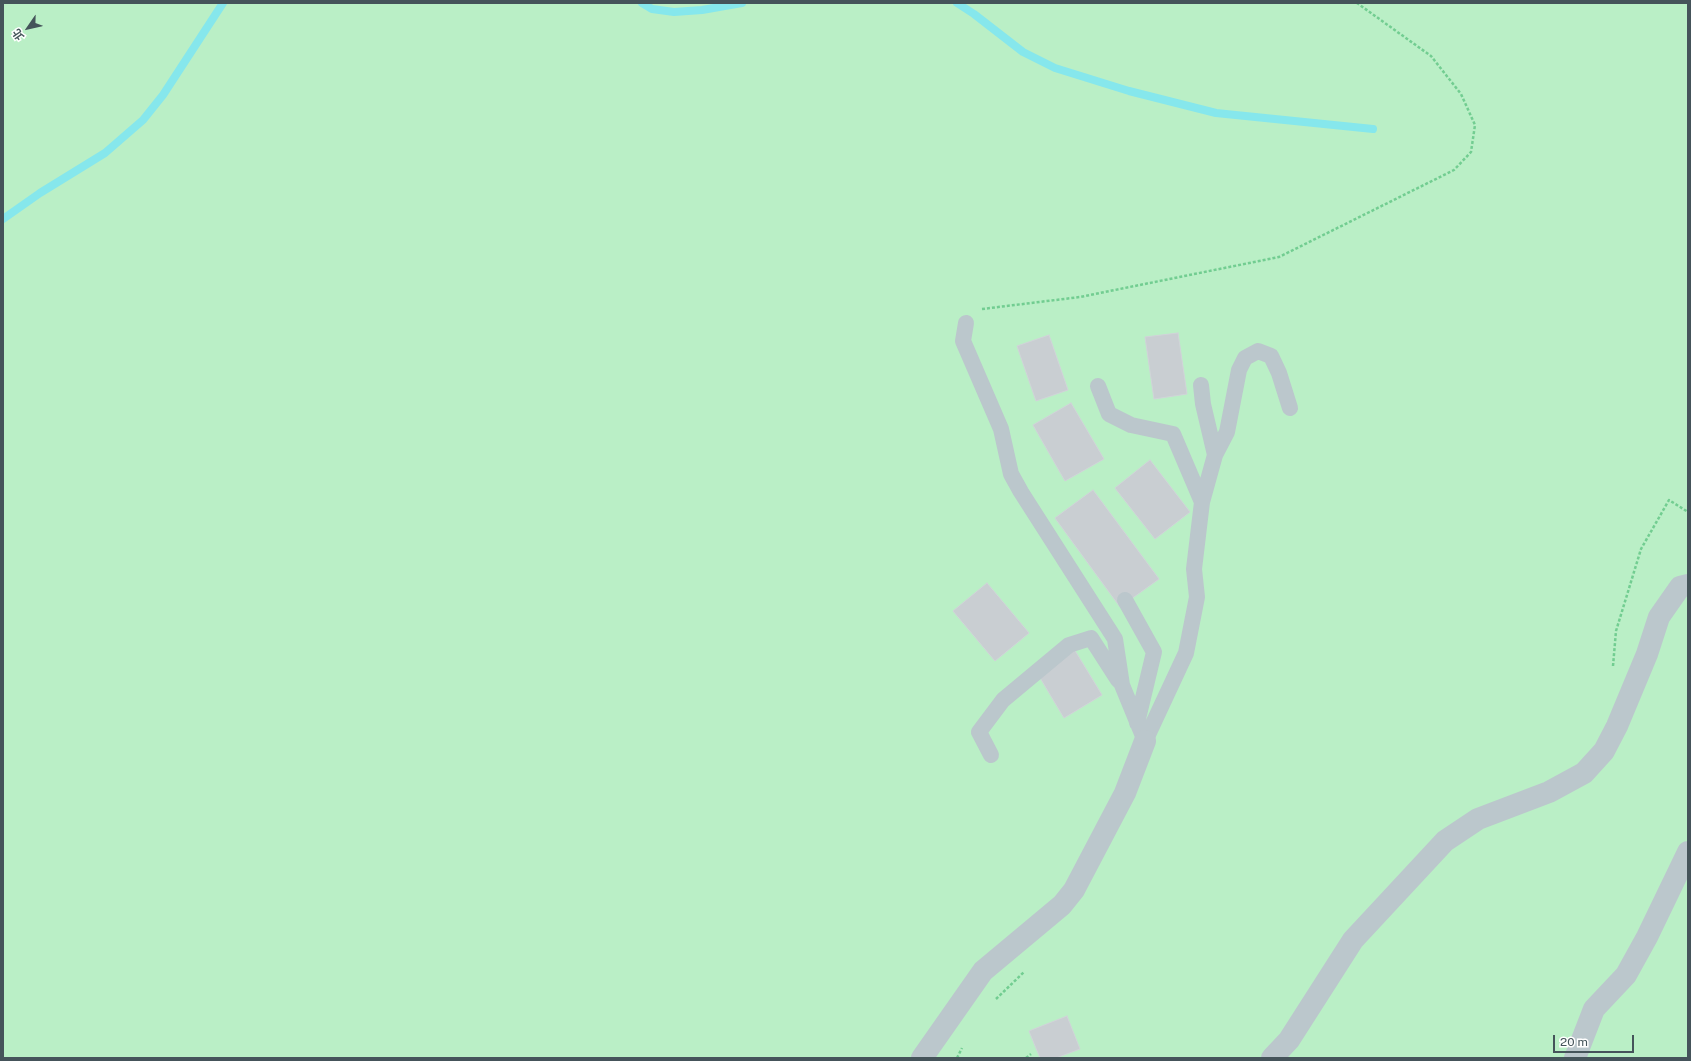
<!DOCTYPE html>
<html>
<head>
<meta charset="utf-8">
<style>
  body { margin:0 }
  #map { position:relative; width:1691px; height:1061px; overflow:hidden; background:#f0eded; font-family:"Public Sans","Noto Sans TC",sans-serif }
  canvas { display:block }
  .frame { position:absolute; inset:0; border:4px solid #45545a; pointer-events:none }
  .north { position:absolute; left:8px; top:8px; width:40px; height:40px; -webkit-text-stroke:3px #fff; paint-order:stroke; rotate:236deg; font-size:11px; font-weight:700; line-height:16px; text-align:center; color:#45545a }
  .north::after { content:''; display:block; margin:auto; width:14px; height:18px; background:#45545a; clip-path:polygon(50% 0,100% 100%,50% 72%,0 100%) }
  .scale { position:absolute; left:1553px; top:1035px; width:81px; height:18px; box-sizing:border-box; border:2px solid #45545a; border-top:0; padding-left:5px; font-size:12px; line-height:14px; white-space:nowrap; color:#45545a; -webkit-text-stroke:3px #fff; paint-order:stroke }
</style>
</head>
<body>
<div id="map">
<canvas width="1691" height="1061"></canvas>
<div class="frame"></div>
<div class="north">北</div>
<div class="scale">20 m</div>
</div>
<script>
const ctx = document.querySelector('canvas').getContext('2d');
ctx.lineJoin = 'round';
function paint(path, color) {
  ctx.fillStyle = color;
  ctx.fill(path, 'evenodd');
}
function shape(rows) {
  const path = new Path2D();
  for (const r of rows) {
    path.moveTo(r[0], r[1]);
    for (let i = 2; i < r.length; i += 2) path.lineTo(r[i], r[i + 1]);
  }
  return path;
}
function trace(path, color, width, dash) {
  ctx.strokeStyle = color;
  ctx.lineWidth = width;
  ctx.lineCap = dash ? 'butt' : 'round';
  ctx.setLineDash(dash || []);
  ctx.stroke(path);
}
paint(shape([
  [3,3,1688,3,1688,1058,3,1058]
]), '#baefc6');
trace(shape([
  [642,3,652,9,674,12,702,10,742,3],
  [957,3,974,14,1023,52,1055,68,1129,91,1216,113,1373,129],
  [3,219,40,193,105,153,143,120,163,95,223,3]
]), '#86e7ec', 8);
const building = shape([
  [1178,333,1187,394,1154,399,1145,337,1178,333],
  [1049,335,1068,390,1036,401,1017,346,1049,335],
  [1071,403,1104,459,1065,481,1033,425,1071,403],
  [1150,460,1190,512,1155,539,1115,488,1150,460],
  [1093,490,1159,579,1120,607,1055,518,1093,490],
  [987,583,1029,633,995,661,953,611,987,583],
  [1074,649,1102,695,1064,718,1036,671,1074,649],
  [1067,1016,1080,1049,1056,1058,1040,1058,1029,1031,1067,1016]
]);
paint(building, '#c9ced2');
trace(building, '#d1d4d9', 1);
trace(shape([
  [982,309,1080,297,1279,257,1454,170,1471,152,1475,125,1461,94,1431,56,1357,3],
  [1613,666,1616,631,1641,549,1669,500,1688,512],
  [996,999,1024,972],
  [957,1058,962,1048],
  [1026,1058,1031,1054]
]), '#72cd91', 2.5, [3, 2]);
trace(shape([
  [966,323,963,341,1001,429,1011,474,1021,492,1115,639,1122,685,1145,741],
  [1201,385,1203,404,1215,455],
  [1098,386,1109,414,1131,425,1173,434,1202,502],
  [1125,600,1154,652,1137,723],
  [1145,741,1186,653,1197,597,1194,569,1202,502,1215,455,1227,432,1239,370,1245,358,1258,351,1271,356,1279,373,1290,408],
  [991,755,979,732,1003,700,1069,645,1091,638,1118,680]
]), '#bbc7cc', 16);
trace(shape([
  [922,1058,983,971,1062,905,1074,890,1125,793,1145,741],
  [1272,1058,1289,1040,1353,940,1445,841,1478,819,1549,792,1584,773,1604,751,1617,726,1647,654,1659,617,1680,587,1688,585],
  [1575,1058,1594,1009,1626,975,1647,937,1688,852]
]), '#bbc7cc', 22);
</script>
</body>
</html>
